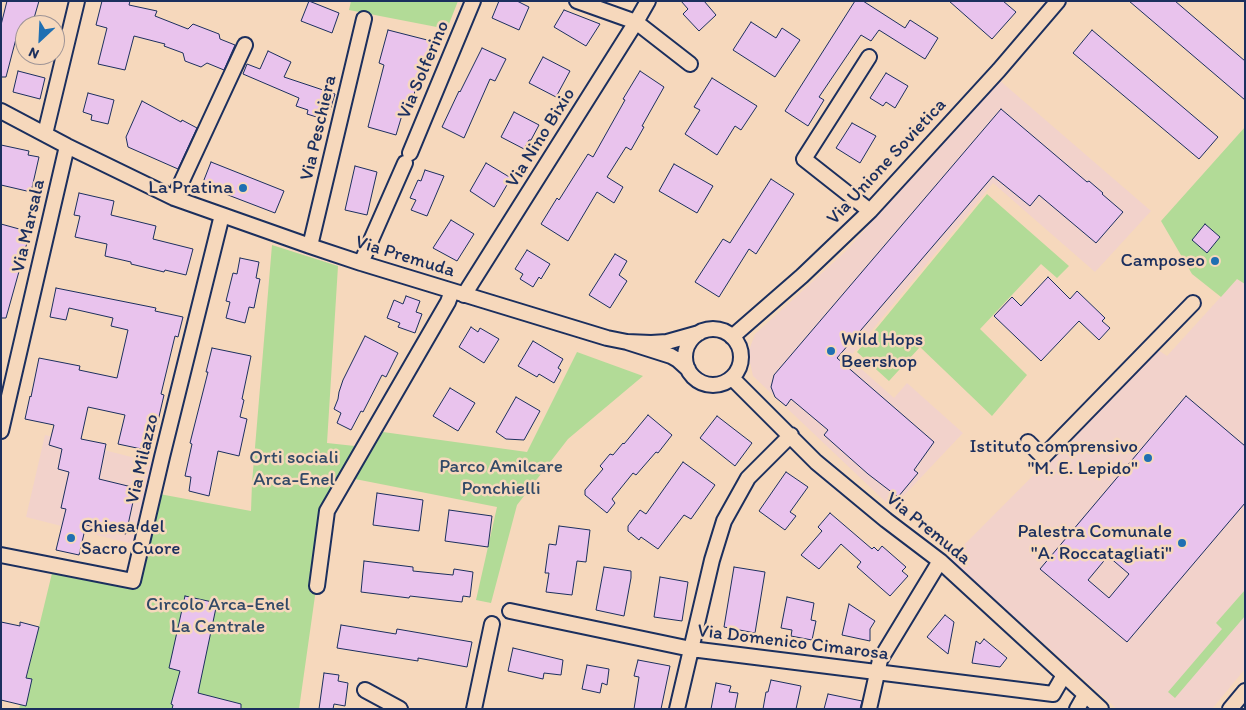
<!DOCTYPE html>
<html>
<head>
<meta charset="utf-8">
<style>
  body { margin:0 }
  #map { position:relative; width:1246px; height:710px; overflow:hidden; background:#f6d8bc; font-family:Itim,sans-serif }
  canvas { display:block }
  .frame { position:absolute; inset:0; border:2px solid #1b2f5e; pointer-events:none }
  .north { position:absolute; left:15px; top:15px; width:50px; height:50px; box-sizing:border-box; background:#f6d8bc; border:1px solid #9e9496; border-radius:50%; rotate:205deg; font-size:14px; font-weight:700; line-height:20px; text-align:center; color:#1b2f5e }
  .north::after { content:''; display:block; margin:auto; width:18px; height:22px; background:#1f6fb2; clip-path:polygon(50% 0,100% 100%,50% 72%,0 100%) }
</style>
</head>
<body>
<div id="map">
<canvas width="1246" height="710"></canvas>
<div class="frame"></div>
<div class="north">N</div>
</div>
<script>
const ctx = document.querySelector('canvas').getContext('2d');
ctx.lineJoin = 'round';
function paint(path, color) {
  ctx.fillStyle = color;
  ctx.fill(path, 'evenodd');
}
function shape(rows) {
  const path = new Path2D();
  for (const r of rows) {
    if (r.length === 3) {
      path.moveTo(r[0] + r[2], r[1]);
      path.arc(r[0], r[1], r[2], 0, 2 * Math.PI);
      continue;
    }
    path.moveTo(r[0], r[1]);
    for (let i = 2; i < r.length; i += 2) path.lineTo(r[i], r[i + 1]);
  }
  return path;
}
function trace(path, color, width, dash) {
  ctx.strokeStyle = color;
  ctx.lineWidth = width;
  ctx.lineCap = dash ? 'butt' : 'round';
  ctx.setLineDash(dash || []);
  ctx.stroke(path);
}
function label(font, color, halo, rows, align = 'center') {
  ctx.font = font + ' Itim,sans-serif';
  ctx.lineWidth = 5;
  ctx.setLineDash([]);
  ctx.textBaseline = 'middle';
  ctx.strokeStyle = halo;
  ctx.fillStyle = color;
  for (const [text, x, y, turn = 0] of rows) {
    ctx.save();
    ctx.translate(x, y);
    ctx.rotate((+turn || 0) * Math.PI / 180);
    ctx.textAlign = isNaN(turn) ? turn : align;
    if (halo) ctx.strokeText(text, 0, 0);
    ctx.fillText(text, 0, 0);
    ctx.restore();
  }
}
paint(shape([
  [998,79,1151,211,1095,272,993,183,849,358,894,398,907,383,963,433,892,508,753,376,748,353,755,334,846,251],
  [1237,279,1245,284,1245,669,1212,709,1117,709,950,559,1158,350,1167,356],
  [45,435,155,463,136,545,26,517]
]), '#f2d2cb');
paint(shape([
  [351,1,458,1,447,29,349,10],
  [1245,127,1245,284,1237,279,1221,297,1192,274,1161,221],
  [987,194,1069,266,1057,278,1041,264,980,329,1027,375,992,416,920,347,889,381,857,352],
  [272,245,338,266,327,443,364,447,327,511,299,709,19,709,54,565,133,581,154,493,251,511,252,483],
  [577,352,643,376,568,439,517,505,491,603,476,600,497,507,355,479,383,432,527,452],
  [1245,590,1245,616,1175,698,1168,692,1222,629,1216,623]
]), '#b2db97');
const building = shape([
  [7,1,39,1,32,25,25,25,25,37,17,35,6,77,1,77,1,25,7,1],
  [102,1,130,1,129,5,157,11,155,16,188,29,193,24,219,34,220,39,235,45,224,70,207,63,201,67,185,61,183,53,164,46,165,44,134,36,125,70,98,64,107,28,96,25,102,1],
  [309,1,339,13,332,33,301,21,309,1],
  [499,1,517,1,529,7,519,30,492,18,499,1],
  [681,1,704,1,716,15,699,31,683,14,688,9,681,1],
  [855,1,863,1,905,28,910,20,938,38,925,59,879,30,871,41,861,35,819,97,824,100,808,126,785,111,855,1],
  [949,1,1003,1,1016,12,992,39,949,1],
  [1129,1,1175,1,1245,61,1245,100,1129,1],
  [564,10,600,24,586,46,554,27,564,10],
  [751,22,776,38,782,28,800,40,775,77,733,50,751,22],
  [388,30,435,42,427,73,420,72,408,117,402,115,396,135,368,127,384,65,379,63,388,30],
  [1092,30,1218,137,1199,159,1073,53,1092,30],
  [482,48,506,59,495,81,490,79,464,138,442,127,459,91,460,92,482,48],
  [268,51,291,62,284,77,335,94,330,110,326,109,323,119,307,114,308,110,296,106,299,98,243,74,247,64,260,69,268,51],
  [543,57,570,71,556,97,529,83,543,57],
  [18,71,45,78,40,99,13,92,18,71],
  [640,71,664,87,642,126,644,127,631,150,626,147,607,177,623,187,614,203,597,192,568,241,541,224,557,198,559,200,588,154,593,157,625,100,623,99,640,71],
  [886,73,908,86,895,108,886,102,883,106,870,98,886,73],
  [712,78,757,106,741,130,735,126,717,155,685,134,700,110,694,107,712,78],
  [88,93,114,100,108,124,91,120,92,115,83,112,88,93],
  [142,101,181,122,182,120,197,128,178,169,128,147,126,137,142,101],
  [1001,109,1087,182,1089,181,1103,193,1102,194,1123,212,1096,243,1039,195,1030,206,993,176,837,358,934,442,914,470,918,473,898,497,868,474,824,435,828,430,791,399,786,406,775,397,771,387,774,375,1001,109],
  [514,112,539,125,531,140,529,140,524,149,501,137,514,112],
  [852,123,876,136,860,163,836,148,852,123],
  [1,145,29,151,28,155,39,157,31,192,1,185,1,145],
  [211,162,284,191,275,213,202,185,211,162],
  [486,163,511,178,494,207,470,191,486,163],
  [674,164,713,186,697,213,659,191,674,164],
  [355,166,377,172,367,215,345,210,355,166],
  [425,170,444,176,427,216,411,210,416,200,410,198,418,180,421,181,425,170],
  [771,179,794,194,756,254,749,249,719,297,695,282,723,239,730,243,771,179],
  [79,193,114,201,111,215,156,226,153,239,193,249,186,275,165,270,164,272,131,264,131,262,105,256,107,244,75,237,80,216,74,215,79,193],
  [451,220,474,234,457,261,433,248,451,220],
  [1,224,30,232,6,318,1,318,1,224],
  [1205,224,1220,237,1207,253,1192,240,1205,224],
  [527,250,550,264,541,279,539,277,533,287,520,279,523,274,515,269,527,250],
  [615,254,627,261,619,275,627,281,610,308,589,295,615,254],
  [240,258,259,262,256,278,260,279,257,293,254,308,249,307,245,323,226,318,230,302,226,301,233,273,237,274,240,258],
  [1048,277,1070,299,1077,291,1105,318,1102,321,1110,328,1099,340,1079,321,1041,361,994,316,1012,297,1021,306,1048,277],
  [56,288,156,308,155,311,183,317,178,337,175,336,161,394,164,395,151,451,118,444,125,415,88,407,81,439,106,444,99,479,136,488,126,534,86,525,79,555,56,550,66,509,61,508,69,472,58,469,62,449,49,445,54,425,25,419,30,396,31,397,39,358,80,366,79,370,117,378,128,330,111,326,113,318,69,308,66,320,50,317,56,288],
  [406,296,420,301,416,312,422,314,415,333,398,327,400,323,387,318,394,300,403,304,406,296],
  [471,327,478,332,480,328,499,339,484,363,459,347,471,327],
  [365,336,398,353,386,377,382,375,363,412,361,411,351,430,337,423,341,413,334,409,338,399,339,392,343,380,365,336],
  [533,341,563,359,558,368,561,370,554,383,539,374,537,377,518,366,533,341],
  [212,348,251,356,242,399,244,400,240,417,247,419,239,456,218,451,209,496,189,491,191,477,185,476,192,444,190,443,208,372,206,372,212,348],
  [450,388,475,403,458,431,433,416,450,388],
  [1186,396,1245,446,1245,503,1127,642,1040,569,1186,396],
  [1108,556,1129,574,1109,598,1088,580,1108,556],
  [516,397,540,411,524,440,506,439,496,432,516,397],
  [648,415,672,435,658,453,656,452,636,475,633,473,612,499,615,503,607,513,585,495,585,490,603,469,600,466,610,454,613,455,623,443,624,444,648,415],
  [717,416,752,443,735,466,700,438,717,416],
  [683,462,715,485,691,519,684,515,658,549,641,537,639,540,628,531,628,526,640,510,646,514,683,462],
  [786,472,808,487,790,512,796,516,785,530,759,511,786,472],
  [377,493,423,500,419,531,373,525,377,493],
  [449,510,492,516,488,547,445,541,449,510],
  [830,513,872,549,874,547,878,551,882,546,906,567,902,571,908,576,890,596,857,567,861,562,841,544,819,569,801,555,822,531,818,527,830,513],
  [559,526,590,530,586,562,577,561,572,595,546,592,549,573,545,573,549,544,556,545,559,526],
  [364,561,413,567,413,571,453,575,454,569,473,572,470,597,463,596,462,602,410,596,409,598,361,592,364,561],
  [604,567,631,571,631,578,624,616,596,610,604,567],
  [734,567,765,572,755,633,724,627,734,567],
  [660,577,688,582,682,621,654,617,660,577],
  [185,596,217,603,198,693,241,704,241,709,172,709,173,705,171,704,180,671,169,668,185,596],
  [787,597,814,603,811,620,816,621,812,640,791,636,792,630,781,628,787,597],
  [849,604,875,621,870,629,870,641,842,635,849,604],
  [945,615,954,622,948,654,927,637,945,615],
  [1,622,20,626,20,622,39,627,26,678,32,679,26,706,1,700,1,622],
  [341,625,396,634,397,629,472,642,467,667,418,658,418,661,337,648,341,625],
  [984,639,1007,658,1000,667,972,663,976,641,980,644,984,639],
  [513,648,563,660,561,675,544,673,543,679,508,671,513,648],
  [638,660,670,666,661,709,634,709,639,677,634,676,638,660],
  [587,665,609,669,607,685,602,683,600,693,582,689,587,665],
  [324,673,339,675,338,681,348,683,345,706,334,704,333,709,319,709,324,673],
  [771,680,801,686,796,709,763,709,766,692,768,692,771,680],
  [716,683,731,686,729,692,738,693,735,709,711,709,716,683],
  [828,694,862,701,860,709,824,709,828,694]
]);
paint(building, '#e9c3ed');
trace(building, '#1b2f5e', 1);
const minor = shape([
  [577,1,636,22,690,64],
  [869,57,804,159,870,211],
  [1,111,67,146,174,198,310,246,361,263,607,338,627,342],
  [45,134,77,1],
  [410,153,473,1],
  [174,198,245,45],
  [310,246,364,19],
  [361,263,405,163],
  [464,295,636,22,648,1],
  [713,357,28],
  [732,337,802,276,870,211,999,70,1058,1],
  [688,369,678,360,671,356,627,342,651,343,667,342,699,333],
  [732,378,816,462,886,520,940,561,1101,709],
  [1,431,67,146],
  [1028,442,1043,457,1193,303],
  [1,555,133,581,162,457,222,215],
  [317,586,327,511,448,302,452,291],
  [510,611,691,649,1053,694,1064,675],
  [365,690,400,709],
  [474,709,492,624],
  [677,709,712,560,724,521,748,478,791,435],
  [869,709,880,660,940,561],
  [1077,709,1085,695],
  [1230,709,1245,691]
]);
trace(minor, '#1b2f5e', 18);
trace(minor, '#f6d8bc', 14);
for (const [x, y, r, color] of [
  [243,188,5,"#1f6fb2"],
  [1215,261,5,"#1f6fb2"],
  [831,351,5,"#1f6fb2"],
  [1148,458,5,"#1f6fb2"],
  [71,538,5,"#1f6fb2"],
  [1182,543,5,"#1f6fb2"]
]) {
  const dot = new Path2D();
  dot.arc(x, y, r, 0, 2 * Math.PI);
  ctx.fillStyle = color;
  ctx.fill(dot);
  trace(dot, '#f6d8bc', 2);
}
label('19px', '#1b2f5e', '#f6d8bc', [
  ["Via Solferino",424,70,-67],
  ["Via Peschiera",319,128,-77],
  ["Via Nino Bixio",541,138,-58],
  ["Via Unione Sovietica",887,162,-47],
  ["Via Marsala",29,226,-77],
  ["Via Premuda",405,257,17],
  ["Via Milazzo",143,459,-77],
  ["Via Premuda",928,529,39],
  ["Via Domenico Cimarosa",793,643,7]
]);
label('19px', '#1b2f5e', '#f6d8bc', [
  ["La Pratina",233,188],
  ["Camposeo",1205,261],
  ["Wild Hops",841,340,"left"],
  ["Beershop",841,362,"left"],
  ["Istituto comprensivo",1138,447],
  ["\"M. E. Lepido\"",1138,469],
  ["Chiesa del",81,527,"left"],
  ["Sacro Cuore",81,549,"left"],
  ["Palestra Comunale",1172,532],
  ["\"A. Roccatagliati\"",1172,554]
], 'right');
label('19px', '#324967', '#f6d8bc', [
  ["Orti sociali",294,458],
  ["Arca-Enel",294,480],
  ["Parco Amilcare",501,467],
  ["Ponchielli",501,489],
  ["Circolo Arca-Enel",218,605],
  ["La Centrale",218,627]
]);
</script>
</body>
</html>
